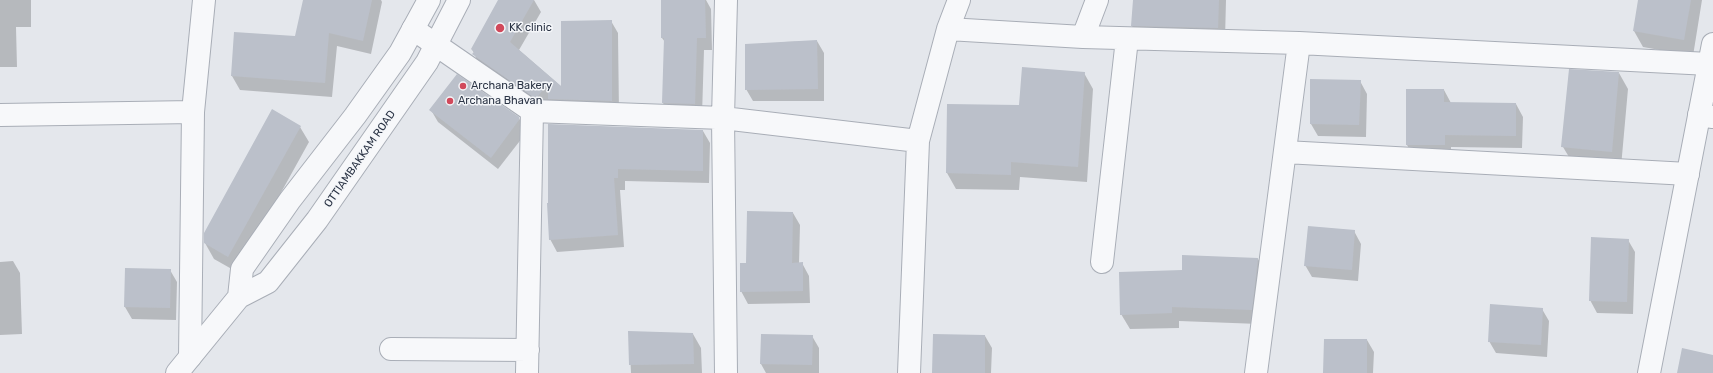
<!DOCTYPE html>
<html>
<head>
<meta charset="utf-8">
<style>
  body { margin:0 }
  canvas { display:block; background:#e4e7ec }
</style>
</head>
<body>
<canvas width="1713" height="373"></canvas>
<script>
const ctx = document.querySelector('canvas').getContext('2d');
ctx.lineJoin = 'round';
function paint(path, color) {
  ctx.fillStyle = color;
  ctx.fill(path, 'evenodd');
}
function shape(rows) {
  const path = new Path2D();
  for (const r of rows) {
    path.moveTo(r[0], r[1]);
    for (let i = 2; i < r.length; i += 2) path.lineTo(r[i], r[i + 1]);
  }
  return path;
}
function trace(path, color, width, dash) {
  ctx.strokeStyle = color;
  ctx.lineWidth = width;
  ctx.lineCap = dash ? 'butt' : 'round';
  ctx.setLineDash(dash || []);
  ctx.stroke(path);
}
function label(font, color, halo, rows, align = 'center') {
  ctx.font = font + ' Rubik,sans-serif';
  ctx.lineWidth = 3;
  ctx.setLineDash([]);
  ctx.textBaseline = 'middle';
  ctx.strokeStyle = halo;
  ctx.fillStyle = color;
  for (const [text, x, y, turn = 0] of rows) {
    ctx.save();
    ctx.translate(x, y);
    ctx.rotate((+turn || 0) * Math.PI / 180);
    ctx.textAlign = isNaN(turn) ? turn : align;
    if (halo) ctx.strokeText(text, 0, 0);
    ctx.fillText(text, 0, 0);
    ctx.restore();
  }
}
paint(shape([
  [0,0,31,0,31,27,16,27,17,67,0,67],
  [304,0,381,0,382,2,371,54,337,46,332,97,240,90,232,76,296,37],
  [499,0,534,0,541,12,519,50,563,88,611,21,618,33,619,113,543,110,480,66,472,49],
  [662,0,706,0,711,9,712,50,704,50,702,116,670,115,663,103,665,42,662,38],
  [1134,0,1226,0,1225,40,1139,38,1132,26],
  [1639,0,1702,0,1693,56,1643,47,1634,31],
  [817,41,824,53,824,101,753,101,746,89,784,44,784,42],
  [1084,73,1093,89,1087,182,1020,177,1019,190,956,189,947,173,948,105,1020,106],
  [1619,73,1628,89,1621,167,1572,162,1563,147],
  [1360,81,1367,94,1366,137,1318,136,1311,124],
  [1407,90,1444,90,1451,103,1516,104,1523,117,1522,148,1451,147,1451,157,1414,157,1407,145],
  [431,110,519,118,526,133,498,169,438,122],
  [549,125,703,131,710,143,709,183,625,181,625,190,620,190,624,247,557,252,550,239],
  [300,127,309,142,237,272,214,259,205,243],
  [793,213,800,225,799,264,802,263,809,276,810,303,748,304,741,291,747,264],
  [1354,231,1361,244,1358,281,1312,277,1305,265],
  [1628,240,1635,252,1633,314,1597,313,1590,300],
  [1258,259,1266,273,1259,324,1179,321,1179,328,1130,329,1121,314,1183,271],
  [13,261,20,273,22,334,0,335,0,262],
  [170,270,177,282,176,320,132,319,125,307],
  [1542,309,1549,321,1547,357,1496,353,1489,341],
  [629,332,693,334,701,348,702,373,631,373],
  [812,336,819,348,819,373,766,373,761,364],
  [985,336,992,348,991,373,933,373],
  [1367,340,1374,352,1373,373,1324,373]
]), '#0003');
paint(shape([
  [303,0,372,0,363,41,329,33,325,83,231,76,234,32,295,36],
  [498,0,534,0,510,42,561,86,561,21,612,20,612,101,548,99,548,83,536,99,472,54,474,52,471,49],
  [661,0,705,0,706,38,697,38,695,104,662,103,664,38,661,38],
  [1133,0,1219,0,1218,28,1131,26],
  [1638,0,1691,0,1684,40,1633,31],
  [817,40,818,89,745,90,745,44],
  [1022,67,1085,72,1078,167,1011,162,1011,175,946,173,947,104,1019,105],
  [1569,69,1619,72,1612,152,1561,147],
  [457,74,519,117,519,120,491,158,429,110],
  [1310,79,1361,80,1359,125,1310,124],
  [1406,89,1444,89,1444,102,1516,103,1516,136,1445,135,1445,145,1406,145],
  [272,109,301,126,228,257,204,243,204,233],
  [548,124,703,130,703,171,618,169,618,178,614,178,618,235,549,240,547,203,548,203],
  [747,211,793,212,792,263,803,262,803,291,740,292,740,263,746,263],
  [1308,226,1355,230,1352,270,1304,266],
  [1591,237,1629,239,1627,302,1589,301],
  [1182,255,1258,258,1252,310,1172,307,1172,313,1120,315,1119,272,1182,270],
  [125,268,171,269,170,308,124,307],
  [1490,304,1543,308,1541,345,1488,342],
  [628,331,693,333,694,364,629,365],
  [761,334,813,335,812,365,760,364],
  [933,334,985,335,985,373,932,373],
  [1324,339,1367,339,1367,373,1323,373],
  [1682,348,1713,355,1713,373,1677,373]
]), '#bbc0ca');
const minor = shape([
  [726,0,723,118,726,373],
  [413,29,532,111,723,118,918,141],
  [948,29,1083,37,1299,43,1256,373],
  [1083,37,1097,0],
  [1299,43,1709,64],
  [0,115,193,112],
  [1699,115,1713,117],
  [1285,152,1688,174],
  [1102,262,1127,39],
  [391,349,528,350],
  [190,357,193,112,204,0],
  [527,373,532,111],
  [909,373,918,141,948,29,959,0]
]);
const tertiary = shape([
  [239,297,242,269,290,200,355,116,400,53,429,0],
  [177,373,239,297,268,282,317,220,427,62,459,0],
  [1649,373,1713,44]
]);
trace(minor, '#a9aeb7', 24);
trace(tertiary, '#a9aeb7', 24);
trace(minor, '#f7f8fa', 22);
trace(tertiary, '#f7f8fa', 22);
for (const [x, y, r, color] of [
  [500,28,5,"#d1495b"],
  [463,86,4,"#d1495b"],
  [450,101,4,"#d1495b"]
]) {
  const dot = new Path2D();
  dot.arc(x, y, r, 0, 2 * Math.PI);
  ctx.fillStyle = color;
  ctx.fill(dot);
  trace(dot, '#f4f6f9', 1.5);
}
label('11px', '#2b3445', '#f4f6f9', [
  ["KK clinic",509,28],
  ["Archana Bakery",471,86],
  ["Archana Bhavan",458,101]
], 'left');
label('11px', '#2b3445', '#f4f6f9', [
  ["OTTIAMBAKKAM ROAD",360,159,-55]
]);
</script>
</body>
</html>
